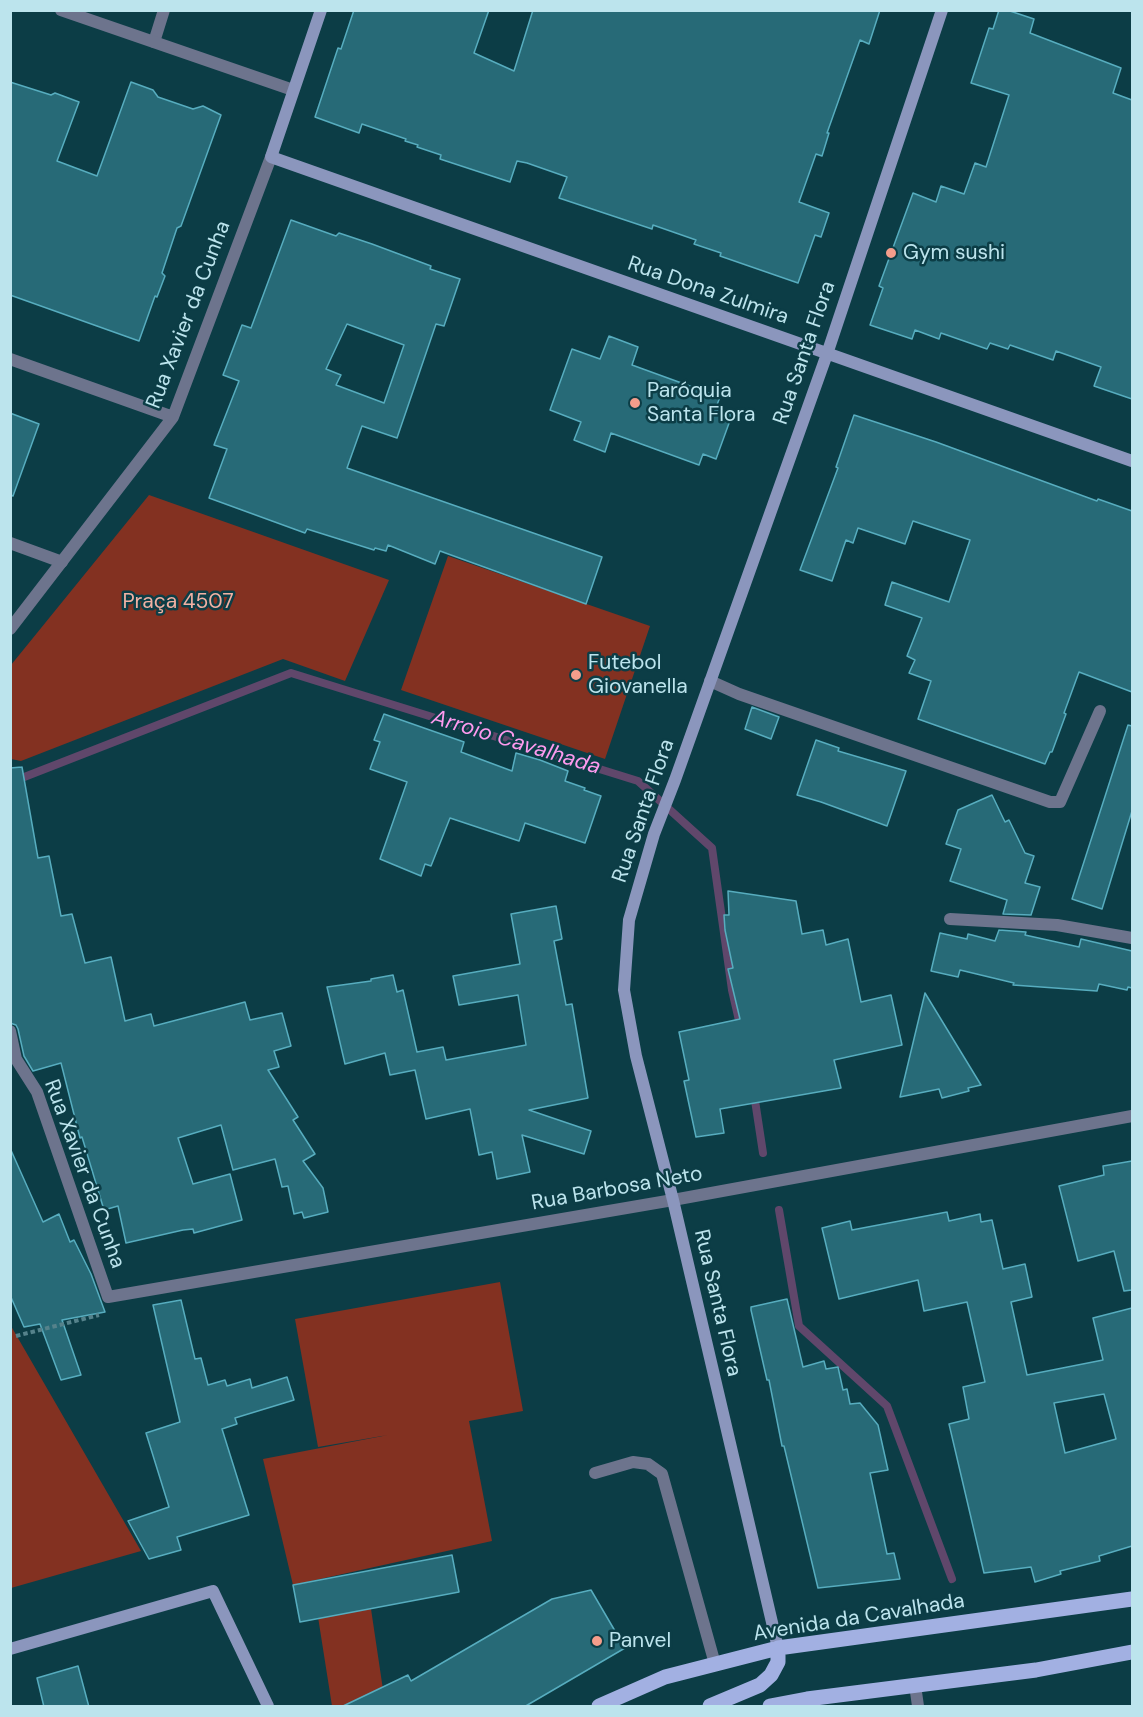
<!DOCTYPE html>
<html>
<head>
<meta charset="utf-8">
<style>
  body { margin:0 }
  #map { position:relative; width:1143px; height:1717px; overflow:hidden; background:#0c3d46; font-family:"DM Sans",sans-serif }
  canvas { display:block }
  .frame { position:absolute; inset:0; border:12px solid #bce4ed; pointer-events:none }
</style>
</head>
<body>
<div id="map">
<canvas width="1143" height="1717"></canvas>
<div class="frame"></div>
</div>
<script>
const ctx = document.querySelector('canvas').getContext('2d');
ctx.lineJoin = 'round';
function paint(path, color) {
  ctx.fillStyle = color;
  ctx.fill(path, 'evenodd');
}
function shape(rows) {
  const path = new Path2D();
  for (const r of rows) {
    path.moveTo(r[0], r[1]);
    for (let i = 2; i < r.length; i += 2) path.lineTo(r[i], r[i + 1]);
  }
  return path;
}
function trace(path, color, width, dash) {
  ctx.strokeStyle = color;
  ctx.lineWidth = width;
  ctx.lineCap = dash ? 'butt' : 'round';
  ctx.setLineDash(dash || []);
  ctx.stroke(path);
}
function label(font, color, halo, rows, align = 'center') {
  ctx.font = font + ' "DM Sans",sans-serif';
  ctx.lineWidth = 5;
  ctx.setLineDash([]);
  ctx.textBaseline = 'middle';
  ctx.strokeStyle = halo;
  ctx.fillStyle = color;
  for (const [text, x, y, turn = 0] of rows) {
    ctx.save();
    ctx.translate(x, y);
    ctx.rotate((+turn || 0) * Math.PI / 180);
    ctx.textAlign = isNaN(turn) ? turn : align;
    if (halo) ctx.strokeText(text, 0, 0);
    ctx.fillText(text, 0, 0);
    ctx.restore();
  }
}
paint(shape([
  [149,495,389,580,345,681,283,659,21,761,11,759,11,665],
  [448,556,650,626,605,759,401,690],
  [500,1282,523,1411,469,1421,492,1541,293,1585,263,1459,388,1435,318,1447,295,1319],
  [11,1326,141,1551,11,1588,10,1588],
  [371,1609,385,1703,361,1706,332,1706,318,1617]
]), '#833121');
trace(shape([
  [14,781,291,673,638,781,712,848,732,990,741,1029],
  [754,1094,763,1153],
  [779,1210,799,1326,887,1406,952,1579]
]), '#60476b', 8);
const building = shape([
  [354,10,489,10,474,53,514,71,533,10,880,10,869,44,860,40,827,133,829,133,822,156,816,154,799,202,829,213,821,237,815,235,798,283,720,256,721,253,694,244,696,240,653,225,652,229,559,198,567,177,527,163,517,161,510,182,440,159,441,155,417,147,418,145,405,141,406,139,362,124,359,133,315,117,338,48,341,49,354,10],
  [999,10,1007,10,1034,19,1030,33,1121,68,1113,93,1132,100,1132,399,1094,386,1101,367,1056,351,1053,360,1010,345,1008,349,990,343,987,349,941,333,939,339,915,330,912,339,870,325,883,288,879,286,913,193,936,202,941,186,964,194,975,163,986,167,1009,95,971,83,989,28,993,29,999,10],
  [10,82,51,95,55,93,79,102,57,161,97,176,131,82,153,90,158,97,193,109,203,106,221,115,181,226,177,228,162,273,165,276,157,297,155,296,139,341,10,295,10,82],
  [291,220,336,236,339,233,372,244,431,266,430,269,460,279,444,326,436,324,397,438,362,426,347,468,602,557,586,604,440,551,435,564,388,545,386,551,375,548,374,550,307,529,305,533,209,498,227,449,214,445,239,381,223,375,242,325,251,328,291,220],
  [347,324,404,345,384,403,336,385,341,375,326,369,347,324],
  [609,336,638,347,632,365,720,397,715,410,732,415,716,459,703,454,699,465,611,433,605,452,574,440,581,422,550,410,572,349,600,359,609,336],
  [10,413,39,424,13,496,10,495,10,413],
  [854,415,936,442,1097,501,1098,499,1132,511,1132,692,1079,672,1064,713,1066,714,1052,752,1050,752,1045,764,918,719,931,681,909,673,915,660,907,656,922,618,885,605,892,582,949,602,970,540,913,521,905,544,858,528,853,543,846,540,832,581,800,570,838,468,836,467,854,415],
  [752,707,779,717,771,739,745,729,752,707],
  [384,714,464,742,461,752,512,771,516,753,540,760,568,771,565,781,585,788,584,790,601,796,585,843,525,823,519,841,450,818,431,866,425,864,421,876,380,859,407,782,370,769,380,742,374,740,384,714],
  [1128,725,1132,726,1132,811,1102,909,1072,899,1128,725],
  [816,740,839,748,838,751,906,771,887,826,821,802,797,795,816,740],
  [22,767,38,858,49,856,61,916,72,914,85,963,111,957,125,1021,151,1014,154,1026,245,1002,250,1020,282,1013,291,1046,274,1051,279,1067,268,1070,298,1117,293,1120,315,1154,303,1161,323,1188,328,1212,304,1218,302,1212,294,1214,288,1186,282,1187,275,1159,233,1170,221,1125,178,1138,193,1184,230,1174,242,1220,194,1233,193,1229,183,1230,126,1243,118,1206,104,1210,82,1137,80,1138,61,1063,33,1071,24,1056,18,1029,16,1025,10,1023,10,768,22,767],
  [992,795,1005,822,1009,820,1025,853,1034,856,1025,883,1040,887,1031,915,1003,914,1007,900,950,881,961,849,946,844,958,810,992,795],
  [728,891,796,901,802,934,823,930,826,945,848,939,861,1002,891,995,902,1045,834,1060,841,1088,720,1109,724,1133,696,1137,684,1081,689,1080,679,1032,740,1019,728,969,733,968,725,930,724,915,729,915,728,891],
  [556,906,562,939,554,941,566,1005,572,1004,588,1098,529,1110,591,1131,584,1154,522,1135,530,1172,497,1179,492,1152,479,1155,470,1109,426,1119,415,1070,390,1075,385,1053,345,1064,327,987,371,981,371,979,393,975,397,992,403,990,417,1052,443,1047,446,1060,526,1045,518,995,459,1005,453,976,520,964,511,914,556,906],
  [999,930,1026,932,1025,935,1079,947,1081,939,1132,951,1132,988,1128,987,1127,990,1099,984,1097,991,1013,985,1014,983,960,970,958,977,931,971,940,933,967,939,968,934,995,941,999,930],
  [925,993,981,1085,968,1088,969,1091,942,1098,939,1089,900,1097,925,993],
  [10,1148,43,1222,59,1214,70,1242,74,1240,91,1274,105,1312,62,1320,81,1375,61,1380,40,1324,24,1327,10,1295,10,1148],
  [1132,1161,1132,1290,1124,1291,1114,1251,1078,1261,1059,1186,1104,1175,1103,1166,1132,1161],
  [947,1212,949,1221,980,1214,981,1222,992,1220,1003,1269,1025,1264,1032,1297,1011,1302,1027,1375,1103,1360,1093,1318,1132,1308,1132,1546,1099,1556,1100,1561,1060,1571,1061,1574,1035,1582,1031,1567,984,1573,949,1424,969,1419,963,1387,985,1382,967,1302,924,1311,918,1280,839,1299,822,1228,850,1221,852,1230,947,1212],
  [1104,1394,1116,1439,1065,1453,1054,1403,1104,1394],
  [787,1299,803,1367,824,1361,826,1369,838,1367,843,1390,847,1389,850,1404,860,1403,878,1425,888,1470,870,1473,887,1554,894,1553,900,1579,818,1588,784,1446,782,1446,769,1380,767,1380,751,1310,751,1307,787,1299],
  [181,1300,195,1359,201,1358,208,1385,225,1380,227,1386,250,1379,252,1388,287,1377,294,1400,235,1418,237,1424,222,1429,249,1515,177,1537,181,1550,149,1559,128,1521,169,1507,146,1433,180,1422,153,1305,181,1300],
  [452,1555,459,1592,300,1622,293,1585,452,1555],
  [591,1590,625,1648,524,1707,341,1707,408,1675,411,1681,552,1599,591,1590],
  [78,1666,89,1707,44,1707,37,1678,78,1666]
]);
paint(building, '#276a77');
trace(building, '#57adbf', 1.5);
trace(shape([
  [16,1336,99,1315]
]), '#55828b', 4, [4.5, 3]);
trace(shape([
  [154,42,164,10],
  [10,543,62,562],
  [710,681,739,694,1050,802,1060,802,1100,711],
  [595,1473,633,1462,648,1464,662,1474,715,1664],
  [915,1685,918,1706]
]), '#6d748d', 12);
trace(shape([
  [61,10,293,90],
  [10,359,173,417],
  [10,629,173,417,271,157],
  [950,919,1057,925,1132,938],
  [10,1031,16,1059,37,1092,108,1297,673,1200,1132,1116]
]), '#6d748d', 12);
trace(shape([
  [321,10,271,157,1132,461],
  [778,1648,673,1200,636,1056,624,990,629,920,654,834,675,780,827,354,942,10],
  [10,1649,213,1591,268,1706]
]), '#8b96bd', 12);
trace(shape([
  [599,1706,665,1677,778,1648,1132,1599],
  [710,1706,760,1685,771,1675,778,1662,778,1648],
  [770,1706,807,1699,1036,1670,1132,1652]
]), '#a2b0e2', 15);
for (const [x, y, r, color] of [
  [891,253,6,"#f49d8b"],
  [635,403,6,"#f49d8b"],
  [576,675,6,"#f49d8b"],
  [597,1641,6,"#f49d8b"]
]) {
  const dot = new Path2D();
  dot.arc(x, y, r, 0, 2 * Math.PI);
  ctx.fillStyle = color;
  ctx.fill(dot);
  trace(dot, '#0c3d46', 2);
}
label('21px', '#bce4ed', '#0c3d46', [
  ["Gym sushi",903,253],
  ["Paróquia",647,391],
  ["Santa Flora",647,415],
  ["Futebol",588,663],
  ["Giovanella",588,687],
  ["Panvel",609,1641]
], 'left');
label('21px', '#bce4ed', '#0c3d46', [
  ["Rua Dona Zulmira",708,291,19],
  ["Rua Xavier da Cunha",189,315,-69],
  ["Rua Santa Flora",805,353,-71],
  ["Rua Santa Flora",644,811,-71],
  ["Rua Xavier da Cunha",84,1174,70],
  ["Rua Barbosa Neto",617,1189,-10],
  ["Rua Santa Flora",717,1303,77],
  ["Avenida da Cavalhada",859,1618,-9]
]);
label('21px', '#f1b1a3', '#0c3d46', [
  ["Praça 4507",178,602]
]);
label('italic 22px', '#fd9aee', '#0c3d46', [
  ["Arroio Cavalhada",516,743,17]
]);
</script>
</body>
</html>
